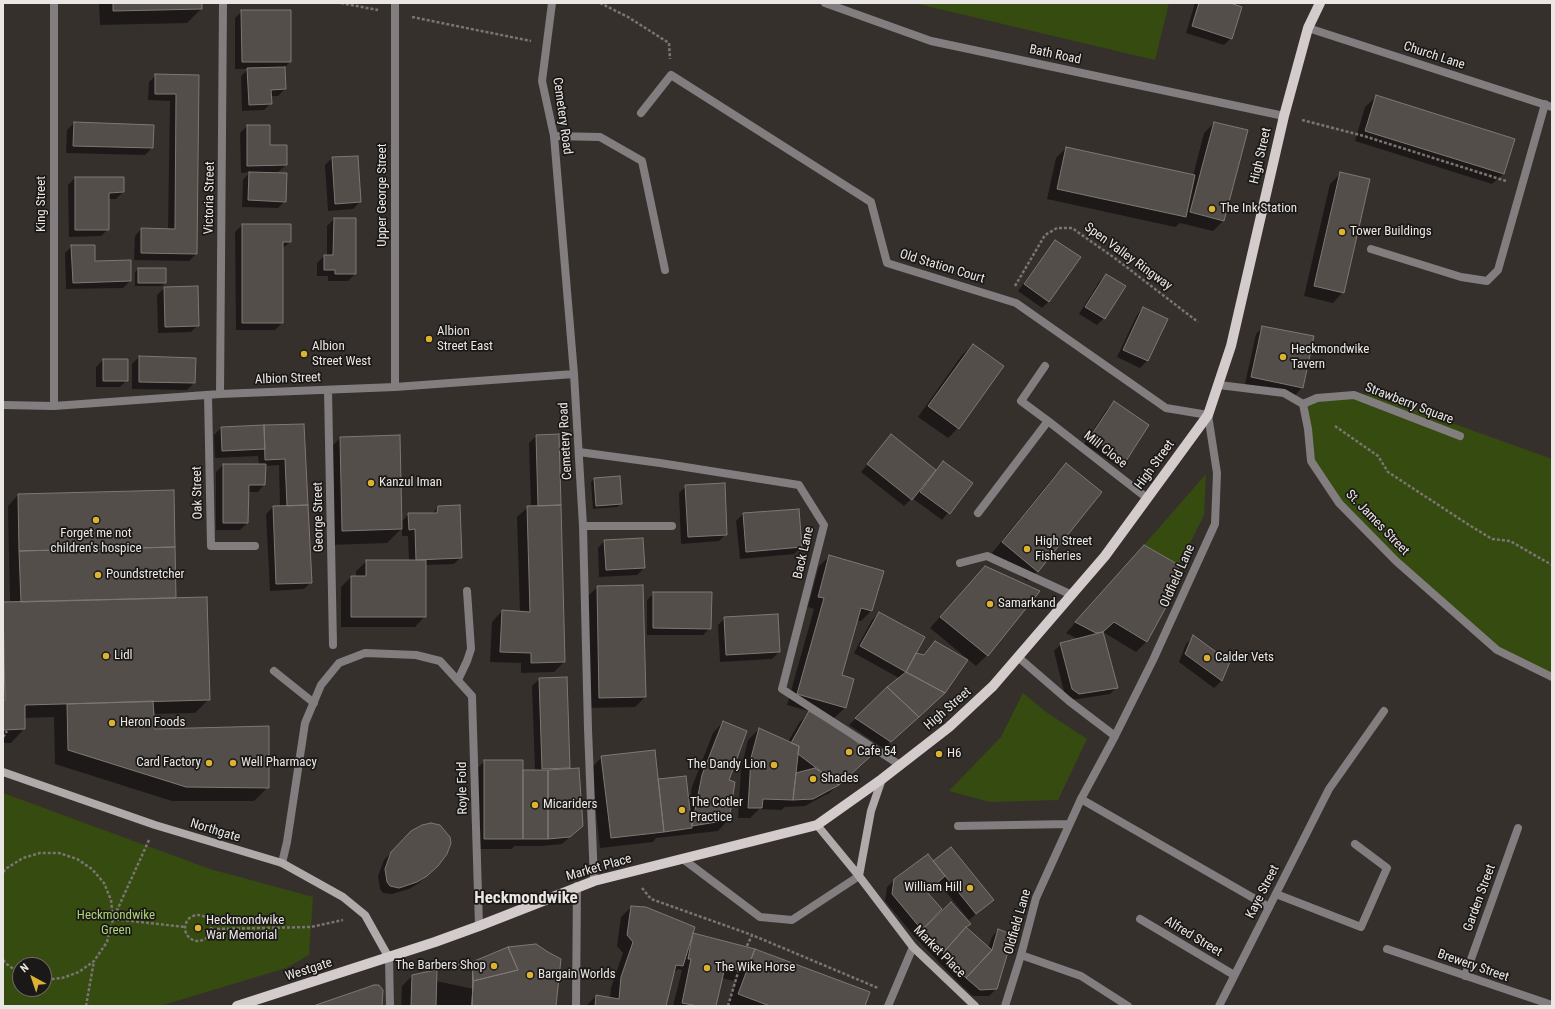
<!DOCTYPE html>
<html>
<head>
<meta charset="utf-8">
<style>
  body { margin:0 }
  #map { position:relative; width:1555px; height:1009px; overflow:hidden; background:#36302d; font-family:"Roboto Condensed",sans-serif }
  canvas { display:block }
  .frame { position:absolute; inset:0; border:4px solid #eae6e4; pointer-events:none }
  .north { position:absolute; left:12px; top:957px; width:40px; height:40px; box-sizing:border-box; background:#1b1917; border:1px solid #6e6b69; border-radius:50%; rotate:320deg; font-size:11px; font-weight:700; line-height:16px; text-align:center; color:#eae6e4 }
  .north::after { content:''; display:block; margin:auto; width:14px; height:18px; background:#dbb233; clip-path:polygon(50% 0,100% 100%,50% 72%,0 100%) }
</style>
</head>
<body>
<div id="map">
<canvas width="1555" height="1009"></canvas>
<div class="frame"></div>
<div class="north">N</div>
</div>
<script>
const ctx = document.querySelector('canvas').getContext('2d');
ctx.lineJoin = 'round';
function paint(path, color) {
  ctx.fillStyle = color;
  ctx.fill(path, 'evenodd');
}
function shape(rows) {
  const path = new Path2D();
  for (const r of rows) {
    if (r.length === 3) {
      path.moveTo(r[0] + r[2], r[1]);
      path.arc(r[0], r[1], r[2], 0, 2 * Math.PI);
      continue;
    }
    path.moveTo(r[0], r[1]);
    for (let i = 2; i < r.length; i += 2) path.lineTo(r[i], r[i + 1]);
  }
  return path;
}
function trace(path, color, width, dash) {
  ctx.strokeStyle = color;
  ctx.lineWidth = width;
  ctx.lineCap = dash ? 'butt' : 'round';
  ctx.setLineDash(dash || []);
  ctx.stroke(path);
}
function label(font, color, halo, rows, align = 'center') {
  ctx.font = font + ' "Roboto Condensed",sans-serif';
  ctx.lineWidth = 3.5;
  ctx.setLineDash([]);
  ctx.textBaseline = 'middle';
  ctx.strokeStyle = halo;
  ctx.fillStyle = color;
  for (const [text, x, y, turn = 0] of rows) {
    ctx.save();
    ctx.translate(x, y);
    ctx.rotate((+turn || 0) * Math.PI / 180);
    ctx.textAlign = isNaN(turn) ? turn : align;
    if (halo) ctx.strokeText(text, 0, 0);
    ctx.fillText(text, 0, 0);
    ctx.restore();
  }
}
paint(shape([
  [914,3,1169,3,1155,60],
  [1371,394,1552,459,1552,677,1497,650,1339,503,1311,461,1303,404,1317,398],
  [1206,474,1204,515,1179,565,1144,545],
  [1023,693,1046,712,1087,739,1058,800,990,802,949,791,1001,737],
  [3,793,210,869,313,897,309,955,286,968,160,1006,3,1006],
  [20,965,44,965,44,989,20,989]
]), '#364b10');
paint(shape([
  [99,3,201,3,201,9,187,23,100,25],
  [1195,3,1227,3,1231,38,1224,45,1186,33],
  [242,11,290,62,284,68,285,89,278,96,270,96,271,103,264,110,242,111,241,76,248,69,235,69,235,18],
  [156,75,198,76,196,254,189,261,134,260,135,236,141,229,168,230,170,101,148,100,149,82],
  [1376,97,1513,140,1503,174,1492,184,1355,141,1365,107],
  [74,123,152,148,145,155,66,153,67,130],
  [1214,123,1223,221,1213,231,1180,223,1175,227,1047,199,1056,158,1066,148,1193,176,1204,133],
  [247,126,286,165,277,173,285,201,278,208,242,207,243,180,250,172,241,173,240,133],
  [332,158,360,202,353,209,328,211,325,165],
  [1341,173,1343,292,1333,303,1304,296,1330,184],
  [75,178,123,192,116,199,108,199,108,229,101,236,69,237,68,185],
  [334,219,355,274,348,281,328,281,328,276,317,276,317,263,324,256,327,256,327,226],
  [242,225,290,242,282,249,282,323,275,330,236,330,235,232],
  [1056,241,1049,301,1042,308,1018,291,1049,248],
  [72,246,94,262,130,281,123,288,66,289,65,253],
  [138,269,165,283,162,286,135,286,135,272],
  [1106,275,1104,318,1097,325,1079,314,1099,282],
  [197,287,198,325,191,332,158,333,157,295,164,288],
  [1143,308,1167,319,1147,361,1140,368,1117,357,1137,315],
  [1263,327,1313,337,1302,388,1295,395,1245,384,1256,334],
  [973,345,958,428,948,438,918,417,962,355],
  [139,357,195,359,194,383,187,390,132,389,132,364],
  [103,360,127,380,120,387,96,387,96,367],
  [1114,403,1125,460,1119,467,1084,444,1107,409],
  [304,425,311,582,304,589,270,591,266,514,273,507,280,507,279,465,265,466,264,485,258,492,248,492,247,523,240,530,216,530,216,472,223,465,259,465,258,456,215,458,214,435,221,428],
  [536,436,564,662,554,672,521,673,521,663,490,662,492,622,502,611,520,612,517,517,528,507,531,507,529,443],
  [891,436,935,471,943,462,972,484,942,520,912,498,904,506,861,472],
  [340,438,401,522,409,514,432,514,438,507,461,557,454,564,425,565,425,616,415,627,341,627,341,587,351,577,356,577,356,571,367,561,409,561,408,536,402,536,402,528,387,543,329,545,327,451],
  [1066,464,1038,571,1027,581,992,553,1055,475],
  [594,479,621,504,617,507,593,509,591,482],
  [686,486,726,534,719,541,681,544,679,493],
  [18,495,175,598,209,699,195,713,153,714,154,730,268,787,254,801,172,801,55,764,54,717,24,718,24,729,11,743,3,743,3,604,10,603,8,506],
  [743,514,801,547,794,554,740,559,736,521],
  [604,541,644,568,637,575,599,577,598,548],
  [1144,546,1170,598,1146,642,1136,652,1103,632,1102,633,1117,687,1110,694,1072,700,1065,696,1054,651,1061,644,1078,639,1066,633],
  [830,556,871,611,861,621,856,620,841,676,845,708,834,718,787,705,814,609,808,607,819,566],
  [975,578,1038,592,987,655,976,666,930,628],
  [597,587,645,697,635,707,589,708,587,597],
  [654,593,710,628,703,635,647,635,647,600],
  [879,613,915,654,923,656,935,642,937,700,883,748,849,725,888,687,899,678,854,653,872,620],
  [725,618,779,652,772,659,720,662,718,625],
  [1193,637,1228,663,1221,681,1214,688,1179,662,1186,644],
  [566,678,569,770,582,826,562,844,540,846,515,846,511,849,474,849,474,771,485,761,522,771,535,771,532,686,539,679],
  [810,712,860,765,827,795,827,794,805,806,785,807,781,810,759,809,750,818,738,818,741,769,748,740,759,729,788,742,799,723],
  [723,722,728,780,728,820,718,831,656,838,653,842,600,848,591,768,602,757,657,780,689,803,692,787,713,733],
  [404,839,438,865,419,883,409,889,392,894,383,893,380,889,378,876,384,860],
  [933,862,992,900,969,920,938,882,926,892,942,910,951,904,969,924,966,928,988,948,992,937,998,930,996,989,989,996,973,996,960,984,915,937,885,901,887,887,895,880],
  [631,907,692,933,747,947,869,993,864,1006,732,1006,728,1005,737,978,734,981,721,978,715,1006,673,1006,682,970,678,969,672,975,665,1006,586,1006,596,996,610,998,611,988,623,953,617,946,621,917],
  [412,976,555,1006,401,1006,402,986]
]), '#0007');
const building = shape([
  [113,3,202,3,202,9,113,11,113,3],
  [1199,3,1230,3,1242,7,1232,39,1192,26,1199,3],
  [241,10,291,10,291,62,242,62,241,10],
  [285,67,286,89,271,90,272,104,249,105,247,68,285,67],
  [155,74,199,75,197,254,141,253,141,228,175,229,176,94,155,94,155,74],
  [1376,95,1515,139,1504,174,1365,131,1376,95],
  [74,122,154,125,153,148,73,146,74,122],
  [1214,122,1248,130,1224,221,1190,212,1214,122],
  [247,125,270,125,270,145,287,145,287,165,247,166,247,125],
  [1066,147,1195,175,1186,217,1057,189,1066,147],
  [358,156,361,202,335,204,332,157,358,156],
  [249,172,287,173,286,202,248,200,249,172],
  [1340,172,1370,179,1344,293,1314,286,1340,172],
  [75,177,124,177,124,192,109,193,109,230,75,230,75,177],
  [334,218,356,218,356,274,335,274,335,270,324,270,324,255,333,255,334,218],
  [242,224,291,224,291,242,283,242,283,323,242,323,242,224],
  [1055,240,1081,257,1049,302,1024,284,1055,240],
  [71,245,95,245,95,261,131,260,131,281,73,283,71,245],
  [138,268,166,268,166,283,138,283,138,268],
  [1106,274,1126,286,1105,319,1085,307,1106,274],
  [198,286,199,326,165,327,164,287,198,286],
  [1143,307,1168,319,1148,361,1123,350,1143,307],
  [1262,326,1314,336,1303,388,1251,377,1262,326],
  [973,344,1004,366,959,429,928,406,973,344],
  [139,356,196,358,195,383,139,382,139,356],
  [103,359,128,359,128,381,103,381,103,359],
  [1114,401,1149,425,1126,461,1090,437,1114,401],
  [304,424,308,505,287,506,285,459,265,460,264,425,304,424],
  [264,425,265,449,222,451,221,427,264,425],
  [559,434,561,505,538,506,536,435,559,434],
  [891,434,936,470,912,500,867,464,891,434],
  [400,435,402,529,342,531,340,437,400,435],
  [943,461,973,483,950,514,920,492,943,461],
  [1066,463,1102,492,1038,572,1002,542,1066,463],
  [223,464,266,464,265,485,249,485,248,523,223,523,223,464],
  [620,476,622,504,596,506,594,478,620,476],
  [725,483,727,535,688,537,685,485,725,483],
  [174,490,175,547,19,551,18,494,174,490],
  [308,505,312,583,276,584,273,506,308,505],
  [460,505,462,558,416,560,415,529,409,530,408,513,437,513,438,506,460,505],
  [561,505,565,662,531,663,531,653,500,652,502,610,530,612,527,506,561,505],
  [799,509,802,547,746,552,743,513,799,509],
  [643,538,645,568,606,570,604,540,643,538],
  [1144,545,1179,565,1171,598,1147,642,1114,622,1103,632,1096,633,1075,622,1144,545],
  [175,547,176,598,21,602,19,551,175,547],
  [829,555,884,571,872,611,861,608,842,675,854,679,846,708,797,694,824,598,818,597,829,555],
  [366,560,426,560,426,617,351,617,351,576,366,576,366,560],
  [985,566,1040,591,988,656,940,617,985,566],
  [643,585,646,697,599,698,597,586,643,585],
  [653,592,712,592,711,629,653,628,653,592],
  [207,597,210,700,25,705,25,729,3,730,3,700,5,700,3,602,207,597],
  [879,612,925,637,906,672,860,646,879,612],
  [778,614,780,652,726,655,724,617,778,614],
  [1103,632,1118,688,1079,694,1072,689,1060,643,1103,632],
  [1193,635,1230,662,1222,681,1185,654,1193,635],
  [935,641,968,660,945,693,906,672,916,653,924,655,935,641],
  [906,672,945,693,919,717,887,687,906,672],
  [567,677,570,768,542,769,539,678,567,677],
  [887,687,919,717,891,742,855,718,887,687],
  [153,701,155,729,269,726,269,788,186,787,68,750,67,704,153,701],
  [809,711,846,733,872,755,839,785,798,754,799,746,791,743,809,711],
  [723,721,747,731,729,780,735,782,729,820,692,826,702,775,723,721],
  [759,728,799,746,793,800,763,799,762,808,748,808,751,758,759,728],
  [655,750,664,832,611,838,601,756,655,750],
  [484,760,523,760,523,839,484,839,484,760],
  [579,768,583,826,570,837,548,839,548,770,579,768],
  [815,768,839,785,813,799,793,800,796,773,815,768],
  [523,770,548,770,548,839,523,839,523,770],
  [686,776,692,828,664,832,658,779,686,776],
  [431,823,440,825,450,837,451,843,447,854,438,866,427,876,417,882,399,888,390,886,387,882,385,869,391,852,411,831,422,825,431,823],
  [951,847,994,900,976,914,933,861,951,847],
  [928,854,945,876,927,892,942,909,922,930,892,894,894,879,928,854],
  [951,902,971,924,966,927,943,953,922,930,951,902],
  [631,906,646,907,695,927,683,966,676,965,666,1006,595,1006,596,995,619,999,621,977,633,942,627,935,631,906],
  [966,927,992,950,966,978,943,953,966,927],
  [998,929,1013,935,997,989,980,990,966,978,992,950,998,929],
  [693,933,755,949,746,971,725,967,716,1006,698,1006,682,1003,691,959,688,959,693,933],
  [536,944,548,952,561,959,556,1006,472,1006,473,981,518,970,508,947,536,944],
  [508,947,518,970,473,981,472,962,508,947],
  [755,949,870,992,865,1006,770,1006,738,994,755,949],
  [472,962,473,981,472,1006,411,1006,412,975,472,962],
  [472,962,473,981,472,1006,436,1006,437,969,472,962],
  [374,985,379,985,383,990,382,1006,313,1006,374,985]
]);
paint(building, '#544e4a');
trace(building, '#7e7773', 1);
trace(shape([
  [341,3,378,10],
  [600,3,628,17,669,43,670,59],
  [412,17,531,41],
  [1302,120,1364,136,1506,181],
  [1015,286,1045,235,1057,228,1072,228,1116,259,1198,322],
  [1335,426,1378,456,1388,472,1469,525,1492,539,1510,541,1552,565],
  [3,737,7,731],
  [149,840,113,919,185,927],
  [3,872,7,868,23,858,40,853,59,853,77,859,92,869,104,883,111,900,113,919,107,942,94,961,79,972,62,978,44,980],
  [642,888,651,899,752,935],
  [198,928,13],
  [212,929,311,927,343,920],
  [747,946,752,935,878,988],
  [3,960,9,966,20,973],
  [86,1006,94,961],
  [728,1006,739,969]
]), '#7a7472', 2.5, [3, 2]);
trace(shape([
  [554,136,600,137,642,161,665,270],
  [1371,249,1461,277,1487,281,1498,270,1545,104],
  [1045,366,1021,401,1048,421],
  [1303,404,1317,398,1354,395,1460,436],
  [579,452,660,463,799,485,824,525,782,689,900,765],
  [978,513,1048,421,1147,498],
  [274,671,314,703],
  [458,680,467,661,471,649,467,591],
  [1081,799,1269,907],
  [683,859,760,917,792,920,859,876],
  [1276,894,1361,927,1387,868,1355,844],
  [1021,955,1081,976,1128,1006]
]), '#827e7f', 8);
trace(shape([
  [54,3,54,406],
  [395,3,395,387],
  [552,3,542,81,554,136,574,374,583,526,588,729,594,881],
  [825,3,931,41,1284,116],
  [1308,28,1552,107],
  [641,113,671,75,871,202,887,263,1016,303,1166,408,1208,415,1217,473,1215,524,1153,660,1115,736,1081,799,1036,898,1021,955,1005,1006],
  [1219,385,1284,393,1303,404,1308,429,1311,461,1339,503,1396,561,1497,650,1552,677],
  [328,390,333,645],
  [220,394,223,3],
  [208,395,211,546,255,546],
  [3,405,54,406,220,394,395,387,574,374],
  [583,526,672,526],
  [960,563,987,556,1072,595],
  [1018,657,1069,701,1115,736],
  [958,826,1069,824],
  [282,863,287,842,305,723,321,685,339,663,365,653,416,655,440,661,472,696,479,926],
  [1140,919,1234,975],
  [1387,949,1552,1005],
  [1465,976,1518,828],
  [576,1006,577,886],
  [888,1006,913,947],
  [1219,1006,1329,789,1384,711]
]), '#827e7f', 8);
trace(shape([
  [389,958,390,1006]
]), '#827e7f', 8);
trace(shape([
  [3,772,155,825,282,863,343,897,365,915,389,958],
  [817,825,859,876,913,947,975,1006],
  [859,876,871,811,882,779]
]), '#b0aaab', 8);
trace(shape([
  [237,1006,435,942,479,926,594,881,817,825,882,779,949,727,993,686,1105,556,1208,415,1231,346,1284,116,1308,28,1320,3]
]), '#d3cbcc', 10);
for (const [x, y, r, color] of [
  [1212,209,4,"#dbb233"],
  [1342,232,4,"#dbb233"],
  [429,339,4,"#dbb233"],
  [304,354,4,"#dbb233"],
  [1283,357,4,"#dbb233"],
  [371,483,4,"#dbb233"],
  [96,520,4,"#dbb233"],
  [1027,549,4,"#dbb233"],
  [98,575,4,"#dbb233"],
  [990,604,4,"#dbb233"],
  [106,656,4,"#dbb233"],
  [1207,658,4,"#dbb233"],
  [112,723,4,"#dbb233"],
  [849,752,4,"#dbb233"],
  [939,754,4,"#dbb233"],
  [209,763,4,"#dbb233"],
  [233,763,4,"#dbb233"],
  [774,765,4,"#dbb233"],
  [813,779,4,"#dbb233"],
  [535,805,4,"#dbb233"],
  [682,810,4,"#dbb233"],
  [970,888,4,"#dbb233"],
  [198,928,4,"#dbb233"],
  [494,966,4,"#dbb233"],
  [707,968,4,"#dbb233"],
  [530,975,4,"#dbb233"]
]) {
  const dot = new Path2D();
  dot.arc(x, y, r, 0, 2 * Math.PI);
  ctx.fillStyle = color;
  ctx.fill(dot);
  trace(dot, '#1b1917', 1.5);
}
label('13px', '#eae6e4', '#1b1917', [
  ["Bath Road",1055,55,12],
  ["Church Lane",1434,56,18],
  ["Cemetery Road",562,116,82],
  ["High Street",1261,156,-77],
  ["Upper George Street",383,195,-90],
  ["Victoria Street",210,198,-89],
  ["King Street",42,204,-90],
  ["Spen Valley Ringway",1128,257,36],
  ["Old Station Court",942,267,17],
  ["Albion Street",288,379,-2],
  ["Strawberry Square",1409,404,21],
  ["Cemetery Road",566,441,-93],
  ["Mill Close",1105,450,38],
  ["High Street",1155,465,-54],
  ["Oak Street",198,493,-91],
  ["George Street",319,517,-91],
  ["St. James Street",1377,523,46],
  ["Back Lane",804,553,-77],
  ["Oldfield Lane",1178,576,-66],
  ["High Street",948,709,-41],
  ["Royle Fold",463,788,-91],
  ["Northgate",215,831,17],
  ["Market Place",599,868,-16],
  ["Kaye Street",1263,892,-63],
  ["Garden Street",1480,898,-70],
  ["Oldfield Lane",1018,922,-74],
  ["Alfred Street",1193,937,31],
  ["Market Place",939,952,45],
  ["Brewery Street",1473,966,19],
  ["Westgate",309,970,-18]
]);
label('13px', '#eae6e4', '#1b1917', [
  ["The Ink Station",1220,209],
  ["Tower Buildings",1350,232],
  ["Albion",437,332],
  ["Street East",437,347],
  ["Albion",312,347],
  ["Street West",312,362],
  ["Heckmondwike",1291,350],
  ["Tavern",1291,365],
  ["Kanzul Iman",379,483],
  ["Forget me not",96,534,"center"],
  ["children's hospice",96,549,"center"],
  ["High Street",1035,542],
  ["Fisheries",1035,557],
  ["Poundstretcher",106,575],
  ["Samarkand",998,604],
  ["Lidl",114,656],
  ["Calder Vets",1215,658],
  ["Heron Foods",120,723],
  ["Cafe 54",857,752],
  ["H6",947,754],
  ["Card Factory",201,763,"right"],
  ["Well Pharmacy",241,763],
  ["The Dandy Lion",766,765,"right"],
  ["Shades",821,779],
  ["The Cotler",690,803],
  ["Practice",690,818],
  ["Micariders",543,805],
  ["William Hill",962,888,"right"],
  ["Heckmondwike",206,921],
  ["War Memorial",206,936],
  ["The Barbers Shop",486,966,"right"],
  ["The Wike Horse",715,968],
  ["Bargain Worlds",538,975]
], 'left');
label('13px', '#add176', '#1b1917', [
  ["Heckmondwike",116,916],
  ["Green",116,931]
]);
label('bold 17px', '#eae6e4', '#1b1917', [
  ["Heckmondwike",526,899]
]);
</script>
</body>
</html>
